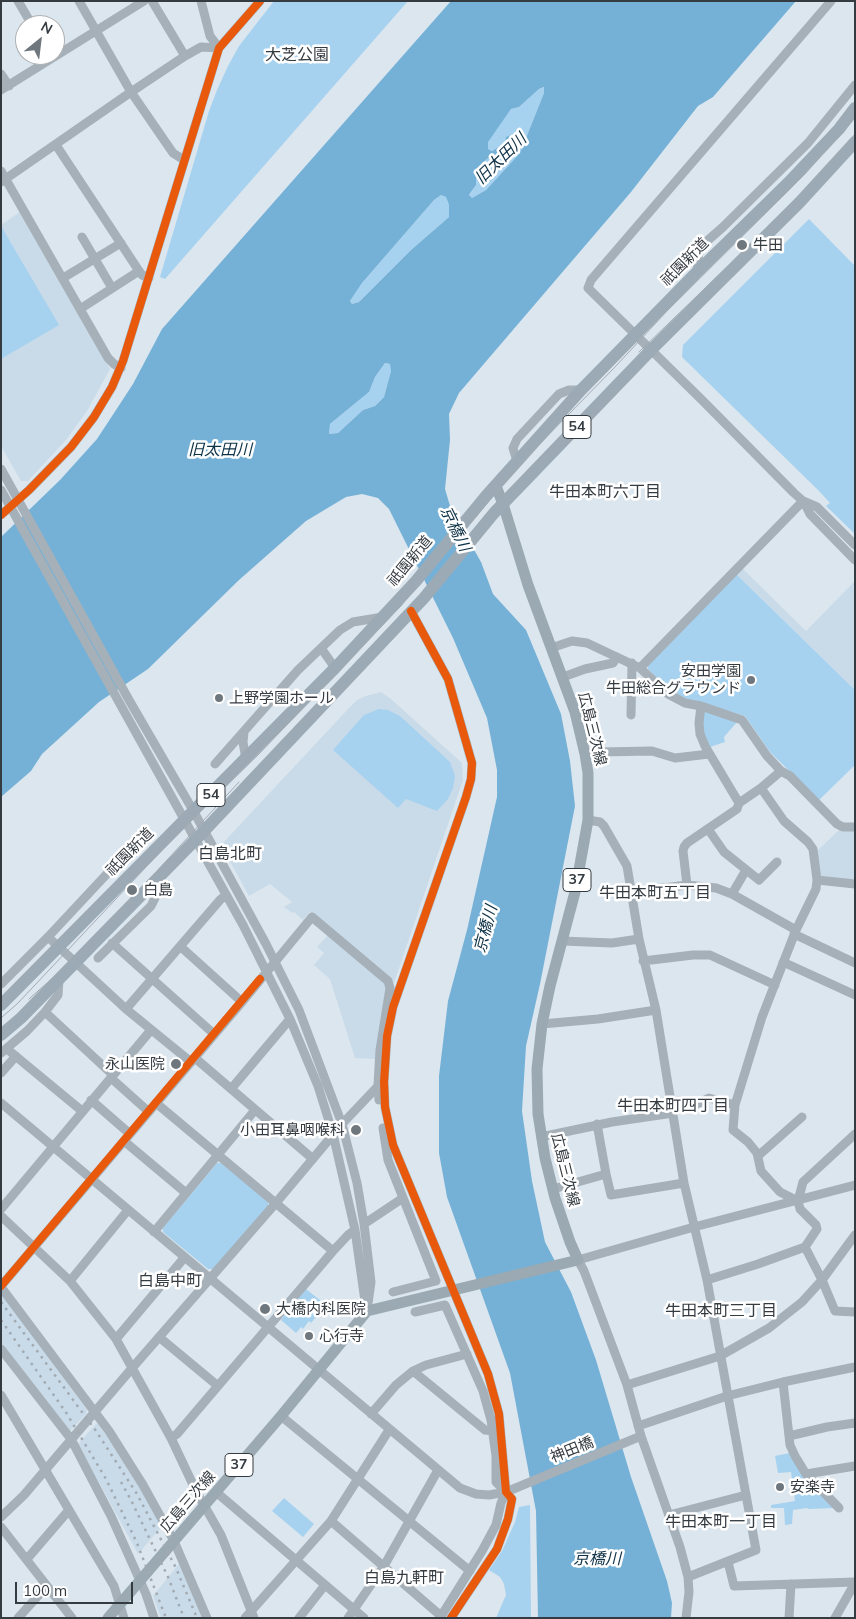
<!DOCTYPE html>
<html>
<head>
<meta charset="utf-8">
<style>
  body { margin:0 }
  #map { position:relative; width:856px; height:1619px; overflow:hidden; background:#dce6ee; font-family:Mulish,sans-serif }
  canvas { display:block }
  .frame { position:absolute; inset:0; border:2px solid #343b41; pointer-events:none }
  .north { position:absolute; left:15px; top:15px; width:50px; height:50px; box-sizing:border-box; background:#fff; border:1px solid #aeb1b3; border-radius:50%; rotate:29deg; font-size:14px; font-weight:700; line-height:20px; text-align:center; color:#343b41 }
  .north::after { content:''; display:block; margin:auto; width:18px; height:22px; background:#6f777e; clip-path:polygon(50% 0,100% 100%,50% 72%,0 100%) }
  .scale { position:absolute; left:15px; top:1582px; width:118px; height:22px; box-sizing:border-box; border:2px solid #343b41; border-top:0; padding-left:6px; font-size:15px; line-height:18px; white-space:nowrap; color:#343b41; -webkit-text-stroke:4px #fff; paint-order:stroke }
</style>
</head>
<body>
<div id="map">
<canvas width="856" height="1619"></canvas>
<div class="frame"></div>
<div class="north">N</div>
<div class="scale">100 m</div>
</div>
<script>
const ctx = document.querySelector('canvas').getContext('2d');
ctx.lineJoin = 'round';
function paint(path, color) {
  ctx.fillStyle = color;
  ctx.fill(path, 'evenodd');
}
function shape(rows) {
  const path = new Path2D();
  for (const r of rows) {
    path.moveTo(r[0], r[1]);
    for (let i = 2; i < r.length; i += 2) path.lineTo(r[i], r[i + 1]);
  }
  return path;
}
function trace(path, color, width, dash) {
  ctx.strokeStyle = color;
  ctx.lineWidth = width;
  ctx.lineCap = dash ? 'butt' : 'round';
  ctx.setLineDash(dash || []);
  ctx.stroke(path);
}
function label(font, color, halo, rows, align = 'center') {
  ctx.font = font + ' Mulish,"Noto Sans JP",sans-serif';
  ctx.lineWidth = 5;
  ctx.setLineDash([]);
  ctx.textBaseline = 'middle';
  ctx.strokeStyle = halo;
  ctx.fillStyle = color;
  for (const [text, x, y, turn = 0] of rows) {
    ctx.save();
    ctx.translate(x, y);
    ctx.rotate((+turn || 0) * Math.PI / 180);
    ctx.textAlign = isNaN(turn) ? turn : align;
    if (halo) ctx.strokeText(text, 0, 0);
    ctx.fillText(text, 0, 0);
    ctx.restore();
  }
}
paint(shape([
  [20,212,110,369,87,411,66,440,28,481,21,481,1,446,1,225],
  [742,568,806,631,855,581,855,690,736,574],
  [381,692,391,699,462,763,463,780,394,983,310,912,303,920,294,912,292,913,284,907,292,902,270,884,249,896,221,845,349,708,357,700,366,696],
  [840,829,855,830,855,882,820,879,817,851],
  [328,935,385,983,386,988,375,1059,355,1058,330,979,314,965,324,953,317,947],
  [3,1295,87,1410,86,1414,70,1431,1,1342,1,1297],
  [97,1423,125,1461,163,1525,138,1554,78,1444],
  [179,1564,196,1601,203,1618,161,1618,153,1596]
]), '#c9dbe9');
paint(shape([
  [274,1,408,1,165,279,160,277,209,111,217,90,228,66,239,46],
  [545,87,544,93,520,153,486,190,472,198,469,196,476,185,476,179,482,163,491,156,504,155,505,143,492,151,488,149,487,142,511,109,519,107,539,89],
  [441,195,446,197,449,205,449,217,411,250,359,302,352,304,350,301,362,283,434,200],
  [809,219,855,266,855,534,826,506,830,503,818,490,682,357,683,345],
  [1,226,59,325,1,359],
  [385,363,391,364,391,371,384,397,375,406,363,410,338,433,329,434,330,424,369,392,375,377],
  [736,574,855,690,855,765,819,800,770,752,745,716,700,702,687,699,670,691,648,669,648,664],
  [379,709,388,710,400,716,450,762,455,776,453,788,448,799,437,811,406,799,398,808,333,750,364,715],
  [702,710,737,722,724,737,725,742,707,748,703,738],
  [217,1163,221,1163,268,1201,268,1209,215,1269,208,1269,163,1232,163,1228],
  [306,1289,326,1305,311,1323,309,1321,303,1329,301,1327,296,1333,281,1320],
  [790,1453,835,1508,808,1509,807,1508,793,1510,792,1524,785,1525,784,1508,771,1508,771,1505,795,1501,791,1472,778,1473,775,1456],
  [284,1498,314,1524,303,1537,272,1511],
  [530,1505,531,1618,496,1618,506,1595,504,1584,500,1577,489,1570,502,1551,515,1522,519,1507]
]), '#a6d2f0');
paint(shape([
  [451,1,796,1,713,97,698,106,631,192,459,393,449,414,450,440,445,489,451,509,481,562,493,594,526,630,561,714,570,761,575,806,540,984,526,1046,522,1111,532,1181,545,1242,571,1292,596,1360,631,1477,667,1581,672,1603,671,1618,538,1618,536,1511,510,1373,447,1197,439,1153,439,1076,448,1001,467,930,497,797,497,770,487,718,453,638,389,509,378,498,362,494,346,497,306,521,239,580,148,669,99,702,42,754,31,771,1,797,1,537,60,480,97,439,133,384,162,329],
  [544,87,544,93,520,153,486,190,472,198,469,195,476,185,476,179,482,163,491,156,504,155,519,142,516,137,511,135,506,137,505,143,492,151,488,149,488,142,511,109,519,107,539,89],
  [441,195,446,197,449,205,449,217,411,250,359,302,352,304,350,301,362,283,434,200],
  [385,363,390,364,391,371,384,397,375,406,363,410,338,433,329,434,330,424,369,392,375,377]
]), '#75b1d7');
trace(shape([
  [18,1,32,25],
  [79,1,131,92,173,153,184,160],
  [152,1,185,56],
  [201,1,210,36,219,48],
  [831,1,591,280,588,288,702,400,794,493,803,501,817,507,855,545],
  [1,74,9,86],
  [1,90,144,1],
  [56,145,139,271,142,275,149,278],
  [1,171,108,358,114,364,121,368],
  [1,182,131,92,185,56,201,47,219,48],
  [82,237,112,288],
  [697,272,699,249],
  [63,278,121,243],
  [665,278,723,227,808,143,855,85],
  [80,309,139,271],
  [517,461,513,448,517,439,559,394,569,390,581,390],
  [1,469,129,700,194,812,266,944,299,1010,342,1124,357,1183,364,1224,371,1282,367,1311],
  [1,490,243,925,290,1019,318,1086,333,1134,355,1230,365,1301],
  [804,502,810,514,855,560],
  [1,515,29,490,71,447,94,417,112,387,123,361,219,48,260,1],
  [411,611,448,679,472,763,471,779,466,797,393,1007,387,1036,384,1082,385,1107,393,1145,488,1374,499,1414,506,1492,512,1499,508,1519,497,1549,451,1618],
  [321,648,335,668],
  [551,648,572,641,587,643,640,668,668,694,685,703,701,706,742,720,767,756,781,771,790,776,837,824,843,827,855,827],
  [640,668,803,501],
  [563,677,585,669,613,663,617,657],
  [701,706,699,723,700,734,705,746,739,803],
  [631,715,632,663],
  [244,732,243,742,246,760],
  [585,754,600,752,652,751,675,758,709,754],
  [215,764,298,670,340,630,353,622,383,617],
  [781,771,761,788,784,821,808,842,813,849,817,880,816,889,796,930,762,1017,735,1105,733,1130,748,1142,757,1153,761,1171,780,1192,798,1201],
  [588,820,600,822,604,826,627,866,639,939,656,1010,684,1183,707,1280,756,1550,688,1577],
  [708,829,724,852,759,880,777,862],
  [817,880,855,884],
  [687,885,683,851,684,847,687,843,737,809,739,803,761,788],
  [631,892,687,885,716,888,732,894,796,930],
  [732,894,746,870],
  [794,934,855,963],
  [48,937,126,1009,191,1062],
  [562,941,612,943,639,939],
  [112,943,214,1034],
  [181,947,242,1002],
  [98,958,151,906,157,894,158,876],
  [643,961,693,955,710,955,775,985],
  [783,962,855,995],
  [1,984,48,937,133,846],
  [126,1009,220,900,226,895],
  [45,1012,113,1075],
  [542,1024,598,1019,656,1010],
  [7,1049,82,1111],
  [1,1053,27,1031,45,1012,58,995,59,980],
  [195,1058,313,1159],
  [1,1073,16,1056],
  [111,1078,149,1112],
  [231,1089,290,1019],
  [91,1100,130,1134],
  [1,1103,460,1488,476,1494,489,1495,506,1492,641,1436],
  [156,1103,333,1251],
  [673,1110,697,1104,709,1098,735,1105],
  [597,1124,606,1174,611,1195,684,1183],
  [383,1128,388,1160,436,1281,393,1292],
  [855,1134,803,1182,798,1201,800,1209,816,1225,817,1229,805,1247,822,1280,835,1311,855,1312],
  [541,1137,612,1122,673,1113],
  [124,1141,186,1193],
  [758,1156,802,1117],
  [553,1189,606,1174],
  [1,1209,151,1030],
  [1,1216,70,1281,116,1339,171,1438,196,1491,221,1535,254,1618],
  [364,1224,403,1198],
  [154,1232,255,1110],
  [707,1280,758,1264,805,1247],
  [70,1281,128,1210],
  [1,1286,242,1002,312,917,388,981,390,988,380,1050,378,1085,379,1100],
  [1,1287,109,1431,143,1485,174,1541,207,1618],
  [415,1312,445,1305,483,1391,491,1420,496,1456,496,1482,506,1492,501,1503,496,1525,482,1551,440,1618],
  [159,1337,218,1386],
  [116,1339,184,1258],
  [1,1349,71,1439,111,1516,146,1594,154,1618],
  [413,1371,485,1430,493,1431],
  [783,1382,790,1445,795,1456,806,1474,839,1508],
  [627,1385,720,1356,769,1328,802,1302,822,1280,855,1235],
  [1,1395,114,1586,124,1618],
  [371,1414,396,1385,413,1371,426,1365,467,1354],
  [281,1416,470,1571],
  [638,1426,727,1396,783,1382,855,1367],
  [789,1436,827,1427,855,1423],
  [171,1438,177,1434,333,1251,348,1235,355,1230],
  [806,1474,855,1466],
  [216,1492,364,1618],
  [669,1515,746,1495],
  [1,1517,24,1495,133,1367,275,1204,342,1124,379,1085],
  [331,1521,441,1616],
  [1,1527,72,1618],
  [27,1559,69,1510],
  [728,1562,734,1586,855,1582],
  [18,1618,47,1586],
  [245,1618,331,1521,389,1430],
  [299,1618,325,1585],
  [348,1618,384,1566,438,1470],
  [686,1618,689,1592,688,1577,680,1547,641,1436,627,1385,584,1271,578,1260,694,1227,855,1185],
  [789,1618,791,1584],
  [835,1618,855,1583]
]), '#a6b0b8', 9);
trace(shape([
  [108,1618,281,1416,367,1311,578,1260,570,1242,555,1198,545,1158,538,1114,537,1069,542,1024,550,986,575,892,588,820,588,773,585,754,575,712,528,585,503,504,496,486]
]), '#9ba9b2', 11);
trace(shape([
  [1,1005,335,668,416,581,486,496,581,390,697,272,788,183,839,129,855,108],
  [1,1035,21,1018,204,831,424,598,494,513,651,350,800,202,855,142]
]), '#9baab5', 12);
trace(shape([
  [639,352,789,207,814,181,855,134],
  [29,999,84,950,239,782],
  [1,1018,18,1003,178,833,258,755,400,607,522,462,615,367,667,311,805,174,855,118]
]), '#a2aab2', 1);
trace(shape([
  [1,1302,96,1431,137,1494,176,1568,197,1618],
  [1,1320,67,1414,106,1479,137,1543,166,1618],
  [121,1482,131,1500,168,1577,184,1618]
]), '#a2aab2', 2.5, [2.5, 5]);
trace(shape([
  [1,515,29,490,71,447,94,417,112,387,123,361,219,48,260,1],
  [411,611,448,679,472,763,471,779,466,797,393,1007,387,1036,384,1082,385,1107,393,1145,488,1374,499,1414,506,1492,512,1499,508,1519,497,1549,451,1618],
  [1,1286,260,979]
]), '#e8590c', 8);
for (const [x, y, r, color] of [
  [742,245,6,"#6f777e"],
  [751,680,5,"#6f777e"],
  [219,698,5,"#6f777e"],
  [132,890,6,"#6f777e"],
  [176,1064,6,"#6f777e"],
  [356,1130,6,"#6f777e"],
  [265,1309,6,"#6f777e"],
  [309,1336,5,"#6f777e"],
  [780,1487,5,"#6f777e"]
]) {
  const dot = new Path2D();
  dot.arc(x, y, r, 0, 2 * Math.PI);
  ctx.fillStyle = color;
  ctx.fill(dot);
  trace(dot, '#fff', 2);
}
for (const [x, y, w] of [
  [577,427,28],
  [211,795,28],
  [577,880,28],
  [239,1465,28]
]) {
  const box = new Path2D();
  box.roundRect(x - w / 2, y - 11.5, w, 23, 4);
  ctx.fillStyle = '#fff';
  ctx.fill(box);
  trace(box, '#343b41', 1);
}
label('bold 14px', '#343b41', null, [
  ["54",577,427],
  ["54",211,795],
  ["37",577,880],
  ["37",239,1465]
]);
label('15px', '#343b41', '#fff', [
  ["牛田",753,245],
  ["安田学園",741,671,"right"],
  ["牛田総合グラウンド",741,688,"right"],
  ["上野学園ホール",229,698],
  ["白島",143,890],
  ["永山医院",165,1064,"right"],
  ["小田耳鼻咽喉科",345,1130,"right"],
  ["大橋内科医院",276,1309],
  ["心行寺",319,1336],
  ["安楽寺",790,1487]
], 'left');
label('15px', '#343b41', '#fff', [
  ["祇園新道",685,262,-45],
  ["祇園新道",410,561,-50],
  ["広島三次線",592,729,76],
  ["祇園新道",130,852,-45],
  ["広島三次線",565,1170,76],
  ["神田橋",572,1450,-22],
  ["広島三次線",188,1502,-49]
]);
label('16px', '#343b41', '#fff', [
  ["大芝公園",297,55],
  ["牛田本町六丁目",605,492],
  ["白島北町",230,854],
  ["牛田本町五丁目",655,893],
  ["牛田本町四丁目",673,1106],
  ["白島中町",170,1281],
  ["牛田本町三丁目",721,1311],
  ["牛田本町一丁目",721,1522],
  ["白島九軒町",404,1578]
]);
label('italic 16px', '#0d3146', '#fff', [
  ["旧太田川",501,159,-44],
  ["旧太田川",220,450],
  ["京橋川",455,529,64],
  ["京橋川",486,929,-75],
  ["京橋川",597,1559]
]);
</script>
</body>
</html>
